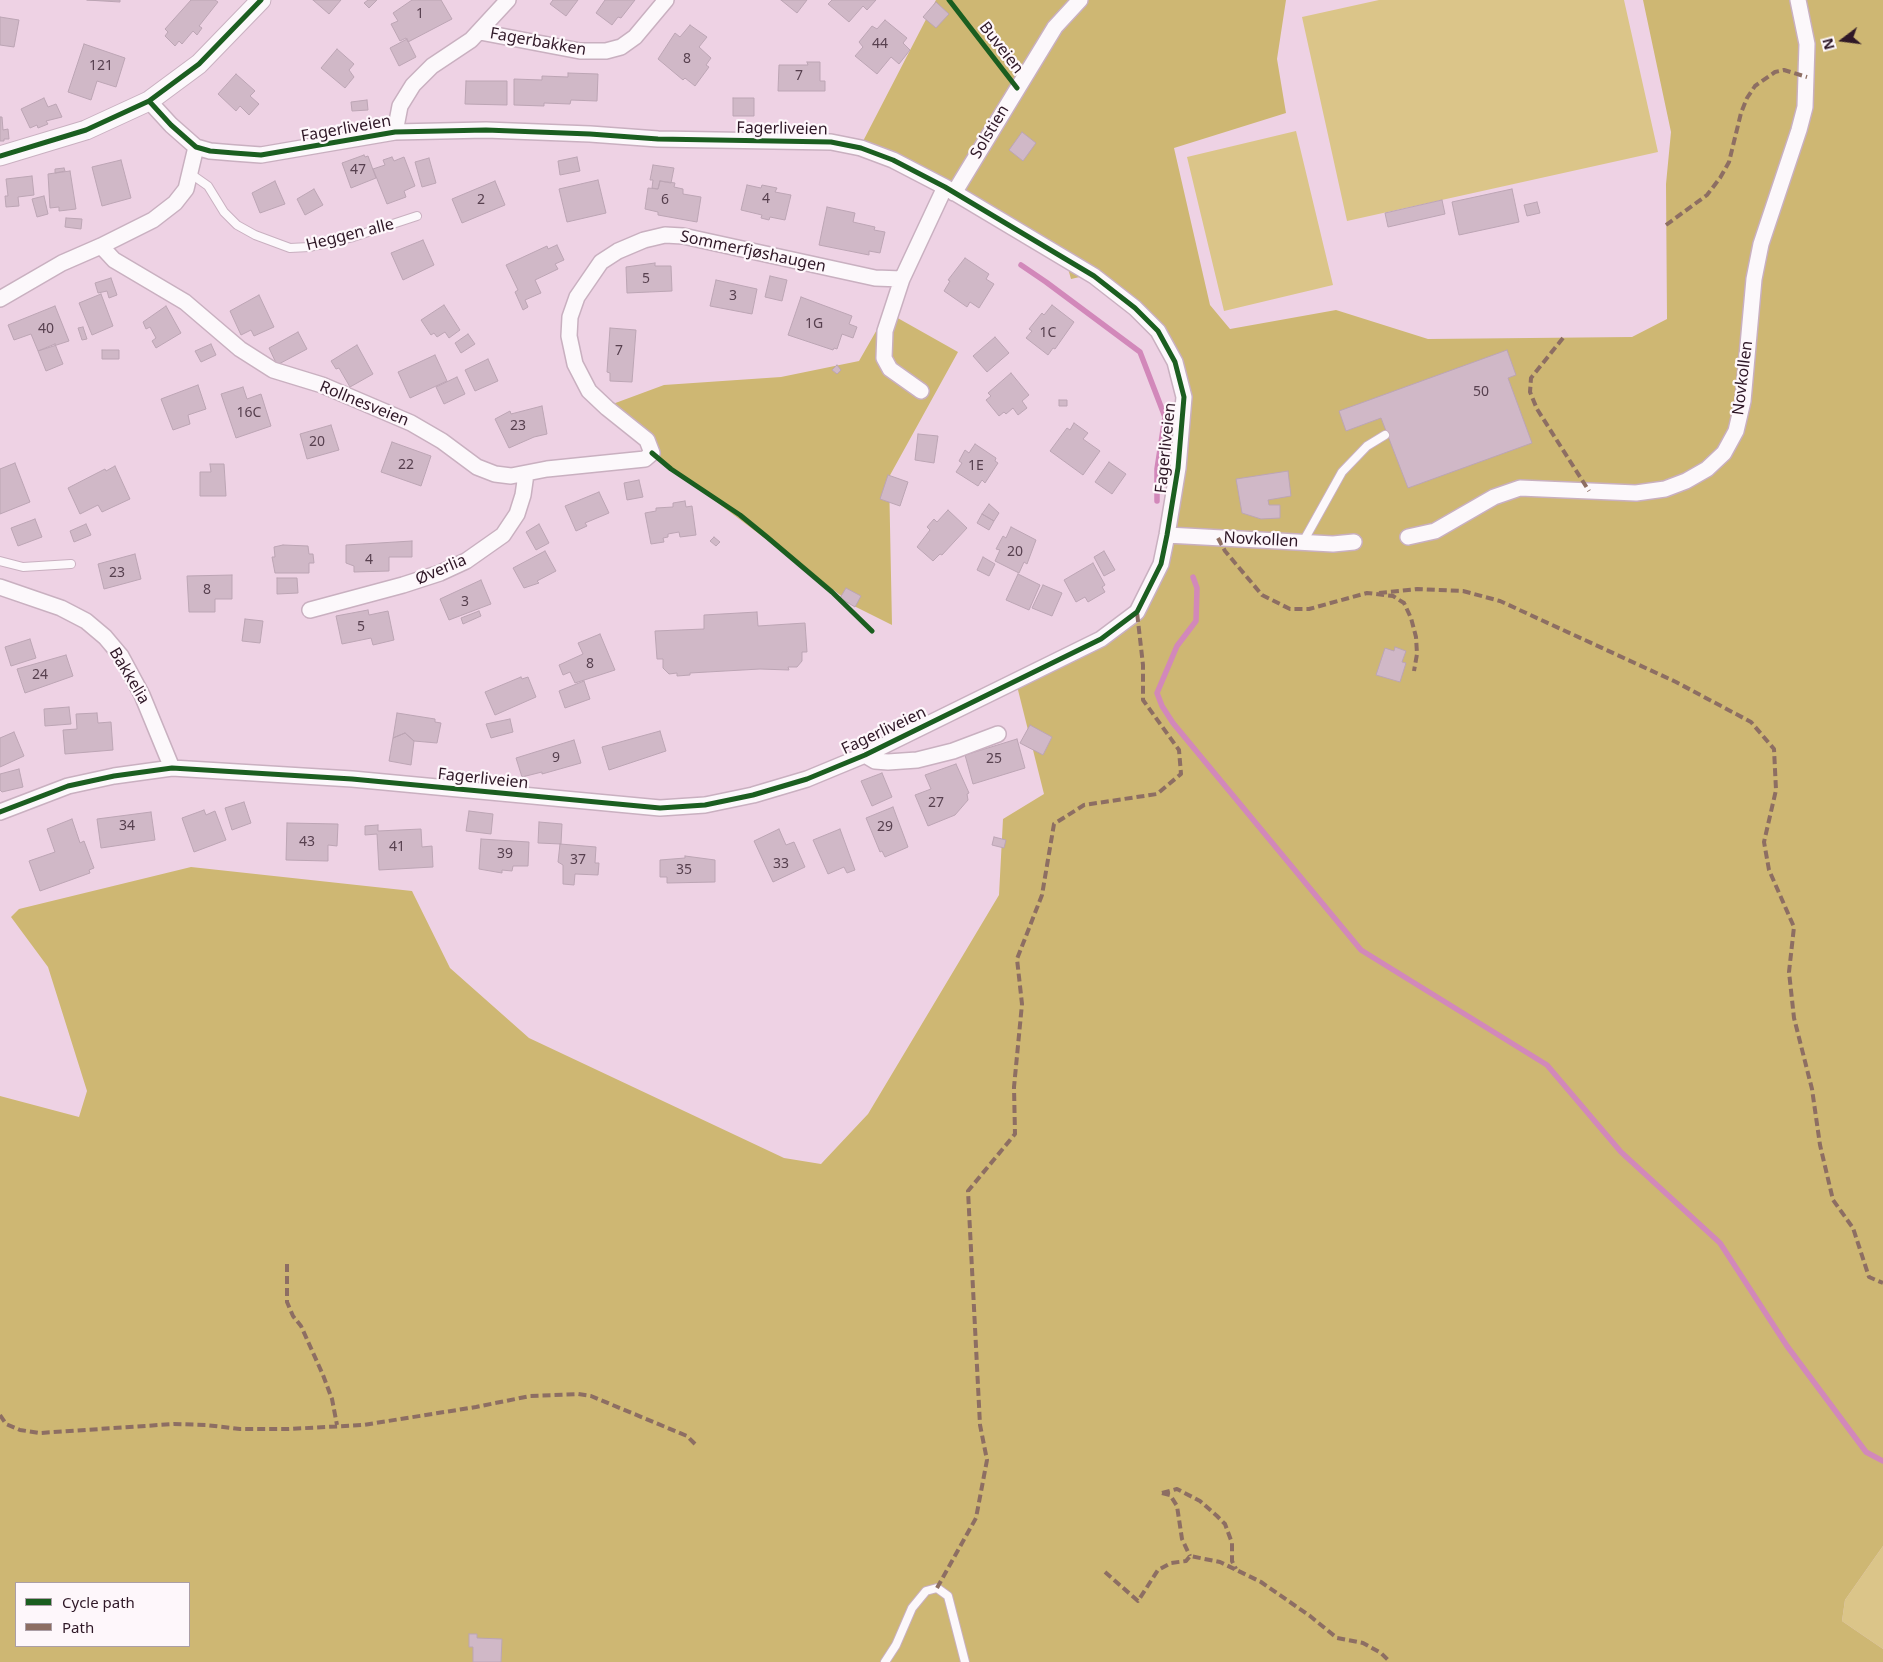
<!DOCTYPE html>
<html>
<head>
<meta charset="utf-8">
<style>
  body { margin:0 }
  #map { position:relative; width:1883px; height:1662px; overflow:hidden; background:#eed2e4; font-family:"Noto Sans",sans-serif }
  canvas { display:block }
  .legend { position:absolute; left:15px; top:1582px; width:175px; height:65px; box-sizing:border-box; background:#fef7fb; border:1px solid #ab9ea6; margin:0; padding:6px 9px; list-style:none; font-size:15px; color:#2f1827 }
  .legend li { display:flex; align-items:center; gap:10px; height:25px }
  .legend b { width:25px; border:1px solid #ab9ea6 }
  .north { position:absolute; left:1818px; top:15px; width:50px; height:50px; -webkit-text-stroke:4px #fef7fb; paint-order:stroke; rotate:255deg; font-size:14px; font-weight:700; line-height:20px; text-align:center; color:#2f1827 }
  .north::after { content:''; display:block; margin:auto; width:18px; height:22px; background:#2f1827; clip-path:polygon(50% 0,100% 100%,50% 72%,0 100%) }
</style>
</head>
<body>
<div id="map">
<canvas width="1883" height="1662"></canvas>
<ul class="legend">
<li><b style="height:6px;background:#1b5e20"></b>Cycle path</li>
<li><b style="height:6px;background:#8d6e63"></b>Path</li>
</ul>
<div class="north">N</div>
</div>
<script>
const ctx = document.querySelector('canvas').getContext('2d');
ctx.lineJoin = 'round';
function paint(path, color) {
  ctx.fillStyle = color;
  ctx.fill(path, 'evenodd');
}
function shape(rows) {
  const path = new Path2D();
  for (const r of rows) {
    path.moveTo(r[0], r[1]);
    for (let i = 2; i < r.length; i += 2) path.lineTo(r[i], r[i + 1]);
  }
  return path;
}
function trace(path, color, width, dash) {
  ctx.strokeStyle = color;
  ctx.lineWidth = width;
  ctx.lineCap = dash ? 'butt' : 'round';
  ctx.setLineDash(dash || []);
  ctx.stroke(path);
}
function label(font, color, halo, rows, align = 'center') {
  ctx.font = font + ' "Noto Sans",sans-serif';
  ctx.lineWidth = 4.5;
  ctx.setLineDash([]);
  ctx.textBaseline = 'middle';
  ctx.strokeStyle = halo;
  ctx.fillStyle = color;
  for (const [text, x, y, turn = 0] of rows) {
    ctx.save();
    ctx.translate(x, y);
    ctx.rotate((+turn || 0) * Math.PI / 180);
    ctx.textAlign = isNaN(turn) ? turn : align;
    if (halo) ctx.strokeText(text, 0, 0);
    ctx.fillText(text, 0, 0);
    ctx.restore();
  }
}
paint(shape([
  [1379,0,1624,0,1658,152,1347,221,1302,17],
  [1296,131,1333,285,1224,311,1187,157],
  [1883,1546,1883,1649,1842,1621,1845,1600]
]), '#dbc589');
paint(shape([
  [936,0,1286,0,1277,59,1286,113,1174,148,1210,305,1230,329,1336,310,1428,339,1632,337,1667,319,1666,184,1671,132,1643,0,1883,0,1883,1546,1845,1600,1842,1621,1883,1649,1883,1662,0,1662,0,1096,79,1117,87,1091,48,967,11,917,19,909,191,867,412,891,450,968,529,1038,784,1158,821,1164,868,1114,999,895,1003,819,1044,794,1016,682,1142,611,1182,446,1173,358,1147,322,1084,276,1071,279,1067,265,860,147],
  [16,1583,189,1583,189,1646,16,1646],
  [887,312,958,352,889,477,892,625,856,607,653,454,610,405,664,385,781,377,859,361]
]), '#ceb773');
trace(shape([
  [1021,265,1046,282,1140,352,1165,417,1157,469,1157,501],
  [1193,577,1197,588,1196,621,1177,646,1157,693,1162,706,1173,723,1361,950,1547,1065,1621,1152,1720,1243,1787,1346,1866,1452,1883,1461]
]), '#d288ba', 5.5);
const building = shape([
  [87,0,120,0,120,2,87,0],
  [191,0,215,0,218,2,199,26,202,28,197,35,193,31,182,44,179,41,175,46,165,36,168,32,165,29,191,0],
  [313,0,341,0,329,14,313,0],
  [368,0,377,0,369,8,364,3,368,0],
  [412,0,441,0,452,19,408,42,406,38,400,41,391,24,398,21,393,13,412,0],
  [553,0,578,0,566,16,550,4,553,0],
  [605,0,635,0,621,18,618,17,612,25,596,13,605,0],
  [781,0,807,0,797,13,781,0],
  [832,0,876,0,867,10,863,6,849,22,828,4,832,0],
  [936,2,949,14,936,28,923,17,936,2],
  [0,17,19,20,14,47,0,45,0,17],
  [885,20,907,38,903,43,910,50,899,64,891,57,877,74,855,56,863,47,859,42,872,26,877,29,885,20],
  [690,25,707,37,699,47,711,58,706,65,709,67,695,86,685,78,683,80,658,59,675,33,680,37,690,25],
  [407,39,416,57,399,66,390,48,407,39],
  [84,44,125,58,116,87,97,81,91,100,68,92,84,44],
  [337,49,354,64,349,70,354,77,345,88,321,68,337,49],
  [807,62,820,62,820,81,825,81,825,91,778,91,779,65,808,65,807,62],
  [568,73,598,74,597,101,571,100,570,104,544,103,544,106,514,105,514,79,542,80,542,76,568,77,568,73],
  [236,74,255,91,250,96,259,104,249,115,240,106,236,111,218,94,236,74],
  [466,81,507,81,507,105,465,104,466,81],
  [44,98,48,107,56,104,62,117,46,121,48,124,38,128,37,125,30,128,21,109,44,98],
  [733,98,754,98,754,116,733,116,733,98],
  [367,100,368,110,352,111,351,102,367,100],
  [0,117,2,117,3,130,8,129,9,139,4,139,4,141,0,141,0,117],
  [1022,132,1036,143,1023,161,1009,150,1022,132],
  [364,155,365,157,368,156,376,178,351,188,342,163,364,155],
  [392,157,394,161,404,157,415,186,404,191,406,197,387,204,373,169,385,165,383,160,392,157],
  [577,157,580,171,560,175,558,161,577,157],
  [429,158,436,183,422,187,415,162,429,158],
  [121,160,131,198,102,206,92,167,121,160],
  [653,165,674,168,671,183,660,181,658,189,652,188,653,180,650,180,653,165],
  [64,168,65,171,55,173,55,169,64,168],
  [70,171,76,209,59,211,59,207,50,208,48,174,70,171],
  [32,176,34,195,18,197,19,206,6,207,5,196,8,196,6,179,32,176],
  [598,180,606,213,567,222,559,189,598,180],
  [275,181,285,204,260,213,252,193,275,181],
  [495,181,505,205,462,223,452,199,495,181],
  [660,181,675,183,674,187,683,189,683,194,701,197,697,222,658,215,658,212,645,209,648,188,658,189,660,181],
  [747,185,761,188,762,185,777,188,775,192,791,195,785,220,770,217,769,220,761,218,762,215,741,210,747,185],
  [314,189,323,205,305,215,297,199,314,189],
  [1512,189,1519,222,1459,235,1452,202,1512,189],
  [44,196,48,214,37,217,32,199,44,196],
  [1442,200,1445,214,1388,227,1385,213,1442,200],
  [1537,202,1540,213,1527,216,1524,205,1537,202],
  [827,207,855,213,853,222,875,227,874,230,885,232,880,253,869,251,869,255,819,245,827,207],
  [66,218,82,219,81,229,65,227,66,218],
  [423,240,434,265,403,280,391,253,423,240],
  [557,245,564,260,555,264,558,269,535,280,541,293,525,300,528,307,523,310,515,292,518,290,506,265,547,246,548,249,557,245],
  [965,258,989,274,986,279,994,284,979,308,970,302,967,307,944,291,950,281,948,280,965,258],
  [655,263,655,266,671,266,672,291,627,293,626,267,655,263],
  [770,276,787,280,782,301,765,297,770,276],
  [111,278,117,295,109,298,107,291,98,293,95,283,111,278],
  [716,280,757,289,752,314,710,306,716,280],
  [101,294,113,326,92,335,79,303,101,294],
  [259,295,274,327,254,336,251,330,241,335,230,311,259,295],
  [801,297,852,316,849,324,857,327,853,338,842,334,837,349,834,348,833,350,788,335,801,297],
  [444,305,460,330,449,338,445,332,437,337,434,333,431,335,421,320,444,305],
  [1052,305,1074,322,1055,349,1053,348,1048,355,1026,338,1032,331,1029,329,1042,313,1044,315,1052,305],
  [55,306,69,341,38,351,31,334,14,340,8,325,55,306],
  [166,306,181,333,156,348,152,341,156,338,150,327,146,329,143,322,166,306],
  [83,327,87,339,82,340,78,328,83,327],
  [610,328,636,330,632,382,610,381,610,373,607,372,610,328],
  [298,332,307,349,277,365,269,348,298,332],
  [468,334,475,344,461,353,455,343,468,334],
  [995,337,1009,353,987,372,973,356,995,337],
  [55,344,63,364,46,371,38,351,55,344],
  [211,344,216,355,201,362,195,351,211,344],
  [357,345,373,374,350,387,339,368,336,369,331,361,357,345],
  [102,350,119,350,119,359,102,359,102,350],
  [1507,350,1516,375,1508,378,1532,443,1408,488,1381,418,1346,431,1339,411,1507,350],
  [435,355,447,381,410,398,398,372,435,355],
  [488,359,498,381,475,391,465,370,488,359],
  [837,365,841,370,837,374,832,370,837,365],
  [1011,373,1029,395,1022,401,1027,408,1018,415,1013,408,1006,414,1004,412,999,416,986,400,991,396,988,393,1011,373],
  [457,377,465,394,444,404,436,387,457,377],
  [198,385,206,409,188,415,190,424,173,430,161,399,198,385],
  [243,387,247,399,261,394,271,426,236,438,221,394,243,387],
  [1059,400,1067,400,1067,406,1059,406,1059,400],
  [542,406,547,434,534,437,509,448,495,419,510,411,511,414,542,406],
  [1074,423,1088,433,1083,439,1100,451,1083,475,1050,451,1067,428,1070,430,1074,423],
  [331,425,339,450,307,459,300,434,331,425],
  [918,434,938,436,934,463,915,460,918,434],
  [392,442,431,456,421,486,381,472,392,442],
  [975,444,996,458,995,461,998,463,985,483,982,480,978,486,956,472,962,463,959,461,965,450,969,453,975,444],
  [1109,462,1126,474,1112,494,1095,482,1109,462],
  [15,463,30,502,0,514,0,469,15,463],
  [210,464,224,464,226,496,200,496,200,472,211,472,210,464],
  [115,466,130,499,102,512,98,505,80,514,68,488,105,469,106,471,115,466],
  [1288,471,1291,496,1268,500,1269,505,1280,505,1280,518,1261,519,1242,513,1236,479,1288,471],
  [888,475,908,482,900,506,880,499,888,475],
  [639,480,643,497,627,500,624,483,639,480],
  [599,492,609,513,585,523,587,526,576,531,565,506,599,492],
  [685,501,686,507,692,506,696,535,680,537,679,532,668,534,668,537,663,538,664,542,651,544,645,513,656,511,656,508,673,507,673,503,685,501],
  [989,504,999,513,994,521,982,514,989,504],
  [948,510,967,528,942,555,940,554,933,561,917,547,930,530,927,527,934,519,937,522,948,510],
  [982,514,994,521,989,530,977,523,982,514],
  [35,519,42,537,18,546,11,528,35,519],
  [86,524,91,535,74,542,70,531,86,524],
  [539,524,549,543,536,550,526,532,539,524],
  [1011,527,1036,540,1027,564,1024,562,1019,573,995,561,1000,550,996,549,1003,536,1006,538,1011,527],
  [714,537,720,542,716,546,710,541,714,537],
  [412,541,412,557,389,557,389,571,354,572,354,566,346,563,346,545,412,541],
  [283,545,308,546,309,554,313,554,314,563,309,563,309,573,275,573,272,557,275,557,274,547,283,545],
  [545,551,556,571,537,581,539,583,524,588,513,568,545,551],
  [1104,551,1115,570,1104,576,1094,557,1104,551],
  [135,554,141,579,104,589,98,564,135,554],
  [983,557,995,564,989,576,977,570,983,557],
  [1093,563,1105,585,1102,587,1105,592,1088,602,1085,597,1076,602,1064,580,1093,563],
  [1018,574,1040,585,1029,610,1006,600,1018,574],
  [232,575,232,599,215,599,215,612,189,612,187,576,232,575],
  [277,578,297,578,298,593,277,594,277,578],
  [481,580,491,604,449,620,440,599,481,580],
  [1043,585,1062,593,1052,616,1032,608,1043,585],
  [846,588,861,596,855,607,840,598,846,588],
  [368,610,369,615,388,611,394,640,373,645,371,638,342,644,336,616,368,610],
  [479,611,481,616,463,624,461,618,479,611],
  [757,612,758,626,805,623,807,652,802,652,802,661,797,667,788,667,789,670,760,669,690,673,690,675,677,676,677,673,669,674,663,668,663,659,657,659,655,631,704,629,704,615,757,612],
  [245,619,263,621,260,643,242,641,245,619],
  [600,634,615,670,575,683,570,672,563,675,559,665,583,654,578,643,600,634],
  [30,639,36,658,11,666,5,647,30,639],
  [1395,647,1406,651,1402,662,1406,663,1400,682,1376,675,1385,648,1394,651,1395,647],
  [66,655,73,676,25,693,17,669,66,655],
  [521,677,522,679,528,677,536,697,495,715,485,692,521,677],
  [584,681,590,699,565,708,559,691,584,681],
  [69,707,71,724,45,726,44,709,69,707],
  [97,713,98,723,111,722,113,750,65,754,63,730,77,729,76,714,97,713],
  [397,713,435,719,435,722,441,723,437,743,414,741,405,733,393,738,397,713],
  [510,719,513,732,491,738,486,724,510,719],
  [1030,725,1052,737,1043,755,1020,743,1030,725],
  [660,731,666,751,609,770,602,747,660,731],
  [14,732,24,756,0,767,0,738,14,732],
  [405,733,414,741,411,765,389,761,393,738,405,733],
  [1017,739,1025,768,973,784,965,755,1017,739],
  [574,740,581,763,542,774,542,772,522,777,516,758,574,740],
  [956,764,969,793,967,794,968,800,955,815,928,826,915,795,931,789,925,775,956,764],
  [19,769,23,787,2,792,0,790,0,774,19,769],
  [882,773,892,797,872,806,861,781,882,773],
  [244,802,251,823,232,830,225,808,244,802],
  [893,807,908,847,885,857,882,851,880,852,866,818,893,807],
  [204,810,206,815,215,811,226,840,194,852,182,818,204,810],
  [469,811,493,814,491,834,466,831,469,811],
  [151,812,155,840,101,848,97,819,151,812],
  [72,819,80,843,84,841,94,868,89,870,90,873,40,891,29,861,55,852,47,829,72,819],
  [539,822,562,824,561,844,538,843,539,822],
  [287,823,338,824,337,846,328,845,328,861,286,860,287,823],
  [378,825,378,831,421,829,422,847,432,846,433,867,379,870,377,834,365,835,365,826,378,825],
  [779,829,786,845,794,842,805,867,773,882,754,841,779,829],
  [840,829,855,870,847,873,844,867,828,874,813,840,840,829],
  [994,837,1006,840,1004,848,992,845,994,837],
  [481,839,529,842,528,866,513,866,512,871,502,870,502,873,479,869,481,839],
  [560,844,596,847,595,863,599,863,598,875,575,874,574,885,563,884,563,865,558,862,560,844],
  [685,856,715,860,715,882,667,883,667,877,660,877,660,860,685,858,685,856],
  [469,1634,477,1634,477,1638,502,1639,501,1662,473,1662,473,1647,469,1647,469,1634]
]);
paint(building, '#d0b8c7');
trace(building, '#bca5b4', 1);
const service = shape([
  [191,174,208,186,224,212,237,225,255,235,290,248,309,247,353,237,417,216],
  [1303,542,1342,472,1367,446,1385,435],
  [0,561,23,567,71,564],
  [885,1662,896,1645,912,1608,926,1591,937,1588,948,1596,965,1662]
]);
const minor = shape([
  [480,32,580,51,606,51,621,47,635,37,666,0],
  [395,132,400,106,413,85,432,66,471,40,508,0],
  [954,193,1055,27,1080,0],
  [101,246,114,260,185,302,240,349,273,370,322,385,411,423,442,441,477,467,495,474,511,476,547,469,645,459,652,453,647,440,607,408,589,391,575,364,569,336,570,317,577,297,601,262,618,251,644,240,665,235,683,236,875,278,902,279,945,187],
  [902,279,885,331,884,358,890,369,921,391],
  [0,299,62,263,101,246,153,220,175,203,186,189,196,147],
  [1167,535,1333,544,1354,542],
  [1408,537,1435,531,1494,497,1520,488,1636,493,1665,489,1686,481,1707,469,1724,453,1736,431,1743,401,1754,279,1761,244,1799,130,1805,107,1807,44,1798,0],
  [0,587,61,608,86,621,105,637,121,656,142,695,172,768],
  [310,610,403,585,440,573,466,561,503,535,517,514,523,495,526,474],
  [865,755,875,761,888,762,917,760,953,751,998,734],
  [0,812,68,786,114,776,172,768,352,779,660,808,705,805,753,795,807,779,865,755,1101,639,1137,612,1161,564,1167,535,1178,468,1184,397,1175,362,1158,331,1135,308,1094,276,945,187,893,160,861,148,831,142,658,139,590,134,486,130,395,132,261,155,234,153,210,151,196,147,171,125,149,101]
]);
const tertiary = shape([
  [0,156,86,130,149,101,199,64,261,0]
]);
trace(service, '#c9b0c0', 10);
trace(minor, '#c9b0c0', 18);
trace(tertiary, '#c9b0c0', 21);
trace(service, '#fcf8fb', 8);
trace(minor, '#fcf8fb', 15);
trace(tertiary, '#fcf8fb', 19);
trace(shape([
  [1666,225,1707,195,1720,178,1729,162,1741,113,1747,98,1755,86,1775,72,1784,70,1807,77],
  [1563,338,1531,378,1530,392,1537,409,1589,491],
  [1218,538,1225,551,1262,595,1290,609,1309,609,1367,593,1393,596,1404,603,1411,618,1416,637,1417,654,1414,671],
  [1379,593,1417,589,1463,591,1500,601,1676,682,1751,722,1774,749,1776,790,1764,842,1769,870,1794,927,1789,972,1794,1018,1812,1089,1820,1145,1833,1200,1853,1228,1869,1277,1883,1283],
  [287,1264,287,1302,293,1316,301,1326,323,1375,332,1399,337,1425],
  [0,1415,6,1424,20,1430,40,1433,174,1424,206,1425,240,1429,289,1429,363,1425,476,1407,530,1396,578,1394,591,1396,687,1436,695,1444],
  [1162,1493,1177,1489,1200,1501,1217,1516,1225,1524,1232,1543,1232,1561,1236,1569],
  [1162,1493,1170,1495,1177,1506,1182,1539,1190,1556],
  [1105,1572,1138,1601,1158,1570,1171,1563,1186,1561,1190,1556,1220,1562,1261,1582,1310,1616,1337,1638,1363,1643,1381,1653,1390,1662],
  [937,1588,976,1518,987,1460,980,1425,968,1191,1015,1134,1014,1087,1022,1004,1017,959,1042,895,1054,824,1084,805,1157,794,1181,774,1179,750,1143,700,1143,665,1137,612]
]), '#8d6e63', 4, [8, 4]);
trace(shape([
  [949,0,1017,88],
  [0,156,86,130,149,101,199,64,261,0],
  [652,453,671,469,740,515,767,537,832,592,872,631],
  [0,812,68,786,114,776,172,768,352,779,660,808,705,805,753,795,807,779,865,755,1101,639,1137,612,1161,564,1167,535,1178,468,1184,397,1175,362,1158,331,1135,308,1094,276,945,187,893,160,861,148,831,142,658,139,590,134,486,130,395,132,261,155,234,153,210,151,196,147,171,125,149,101]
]), '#1b5e20', 5);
label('14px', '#57404f', null, [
  ["1",420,14],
  ["44",880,44],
  ["8",687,59],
  ["121",101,66],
  ["7",799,76],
  ["47",358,170],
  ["4",766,199],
  ["2",481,200],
  ["6",665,200],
  ["5",646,279],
  ["3",733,296],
  ["1G",814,324],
  ["40",46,329],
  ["1C",1048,333],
  ["7",619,351],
  ["50",1481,392],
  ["16C",249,413],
  ["23",518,426],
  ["20",317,442],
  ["22",406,465],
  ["1E",976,466],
  ["20",1015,552],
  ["4",369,560],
  ["23",117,573],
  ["8",207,590],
  ["3",465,602],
  ["5",361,627],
  ["8",590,664],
  ["24",40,675],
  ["9",556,758],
  ["25",994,759],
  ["27",936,803],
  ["34",127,826],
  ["29",885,827],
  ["43",307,842],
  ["41",397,847],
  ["39",505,854],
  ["37",578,860],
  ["33",781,864],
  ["35",684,870]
]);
label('16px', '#2f1827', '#fef7fb', [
  ["Fagerbakken",538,42,10],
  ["Buveien",1001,48,52],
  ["Fagerliveien",346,129,-10],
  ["Fagerliveien",782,129,1],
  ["Solstien",990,132,-59],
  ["Heggen alle",350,235,-14],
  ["Sommerfjøshaugen",753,252,12],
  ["Novkollen",1743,378,-83],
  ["Rollnesveien",364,404,22],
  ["Fagerliveien",1166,448,-84],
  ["Novkollen",1261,540,3],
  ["Øverlia",441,570,-23],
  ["Bakkelia",129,676,59],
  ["Fagerliveien",884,731,-25],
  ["Fagerliveien",483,779,6]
]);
</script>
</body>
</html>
